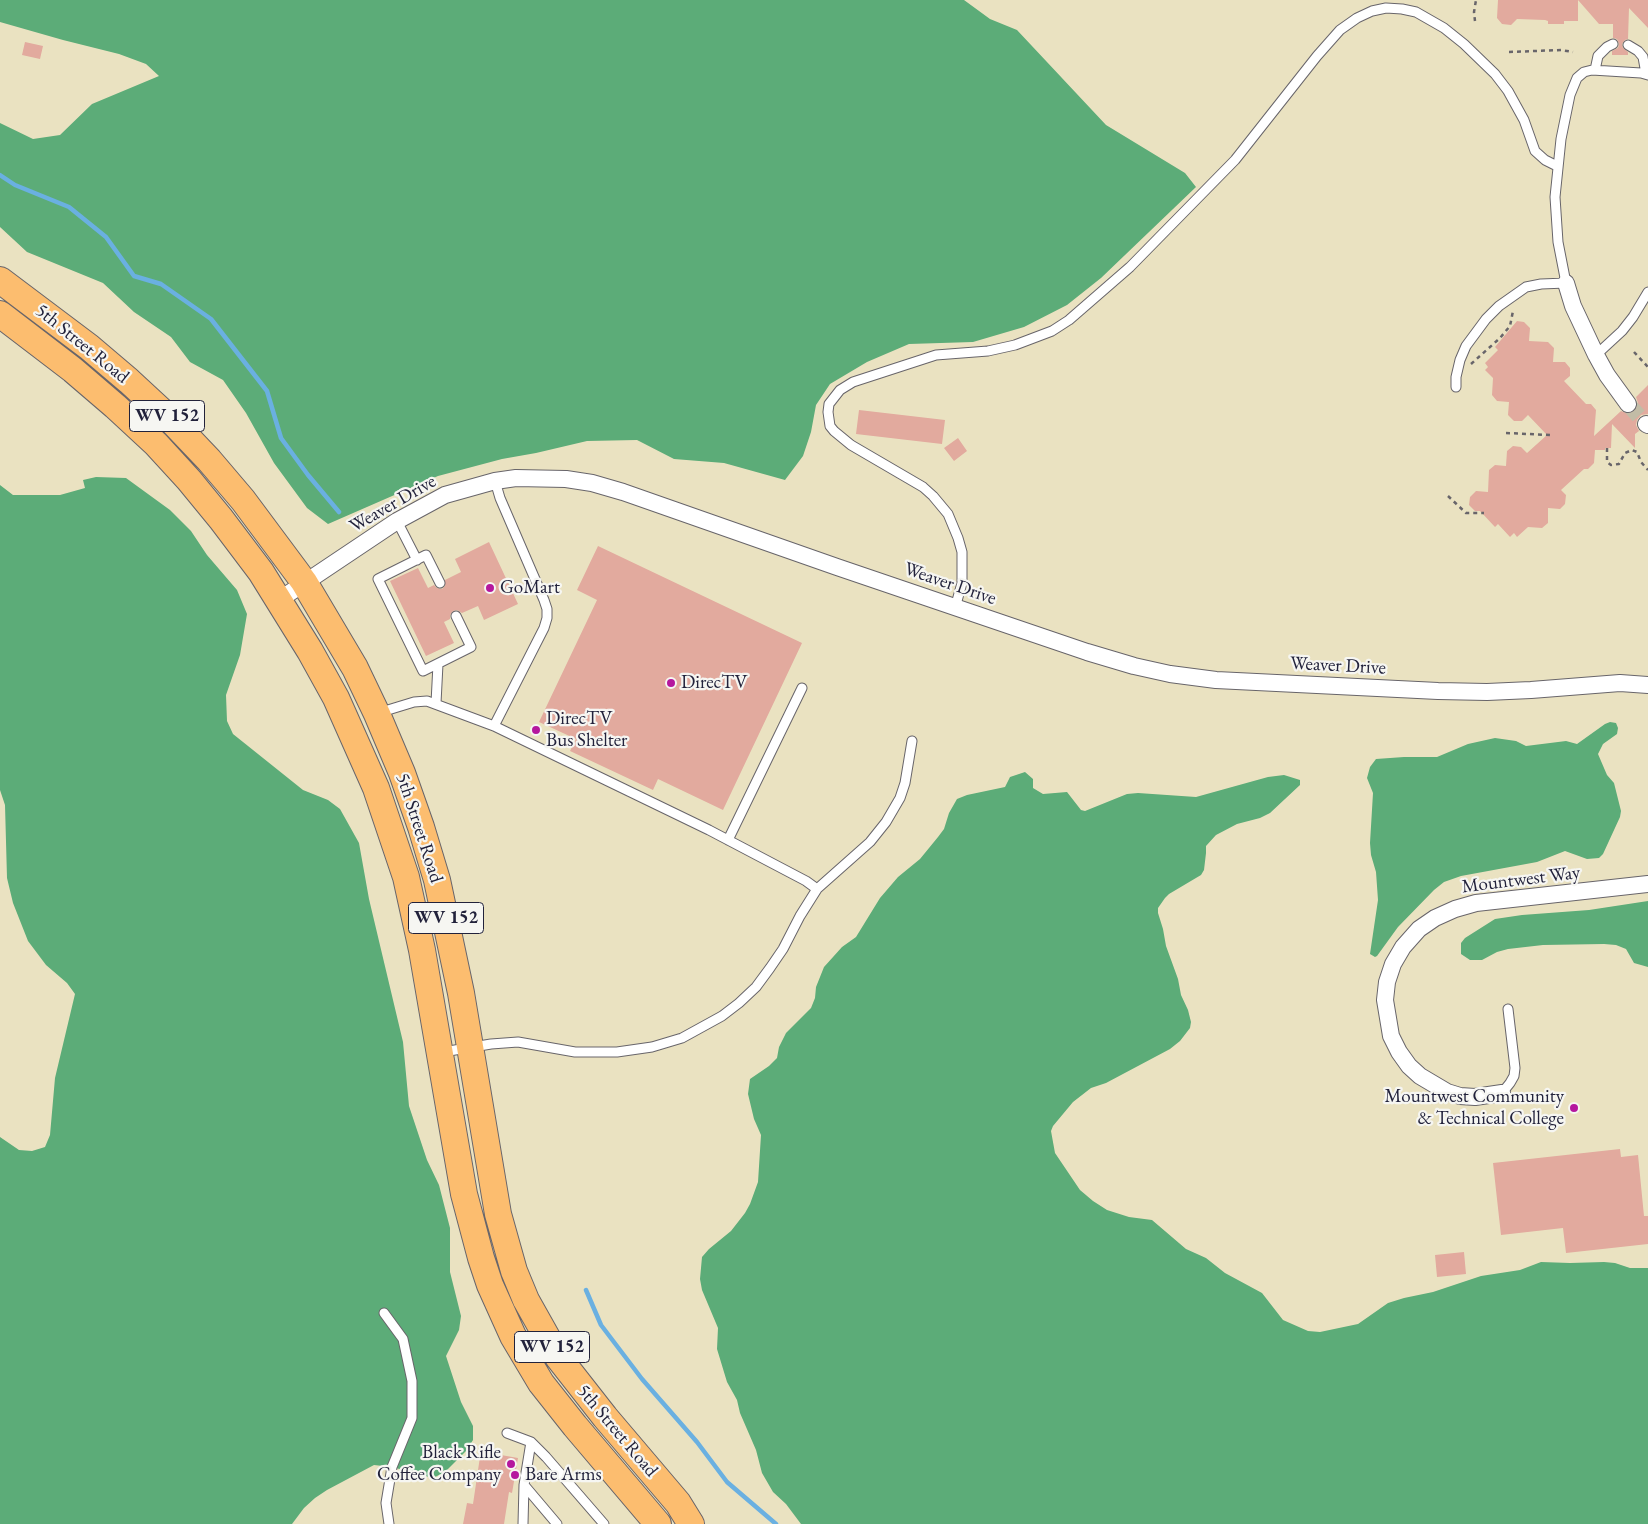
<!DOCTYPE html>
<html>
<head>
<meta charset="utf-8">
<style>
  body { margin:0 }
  canvas { display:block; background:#eae2c1 }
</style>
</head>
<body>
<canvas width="1648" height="1524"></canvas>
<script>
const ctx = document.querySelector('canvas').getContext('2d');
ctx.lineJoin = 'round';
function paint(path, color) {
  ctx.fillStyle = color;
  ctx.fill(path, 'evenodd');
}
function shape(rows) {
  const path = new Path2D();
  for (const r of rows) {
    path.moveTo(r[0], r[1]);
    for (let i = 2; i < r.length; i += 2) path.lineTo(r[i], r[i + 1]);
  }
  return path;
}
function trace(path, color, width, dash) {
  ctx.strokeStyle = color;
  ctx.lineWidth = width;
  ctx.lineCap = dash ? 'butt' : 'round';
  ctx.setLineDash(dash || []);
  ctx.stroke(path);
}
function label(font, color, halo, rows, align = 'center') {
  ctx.font = font + ' "EB Garamond",serif';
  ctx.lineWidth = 4.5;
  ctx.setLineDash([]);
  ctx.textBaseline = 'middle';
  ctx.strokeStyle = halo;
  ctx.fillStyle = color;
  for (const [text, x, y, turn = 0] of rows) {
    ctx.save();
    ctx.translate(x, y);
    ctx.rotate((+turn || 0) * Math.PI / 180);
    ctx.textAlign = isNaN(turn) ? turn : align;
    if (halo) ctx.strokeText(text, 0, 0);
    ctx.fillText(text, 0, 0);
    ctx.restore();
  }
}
paint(shape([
  [0,0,964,0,990,19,1017,30,1106,125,1185,173,1196,187,1101,278,1067,305,1024,327,973,342,909,344,867,362,830,384,816,405,811,432,803,456,785,480,724,463,674,459,637,440,587,441,536,453,502,459,438,476,328,524,307,508,274,463,246,413,223,380,190,362,171,337,134,312,103,283,27,252,0,227,0,123,33,139,60,135,92,104,159,76,146,64,119,54,63,40,0,22],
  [96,477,126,478,170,510,191,531,207,555,237,590,247,614,240,655,226,695,227,721,233,734,303,790,328,800,340,809,359,843,369,899,403,1042,409,1106,427,1160,439,1185,450,1228,450,1272,461,1316,459,1330,446,1356,461,1402,473,1426,473,1440,466,1451,445,1472,433,1478,392,1467,374,1465,327,1490,315,1498,304,1508,292,1524,0,1524,0,1137,19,1150,32,1151,45,1147,50,1135,55,1078,75,994,67,983,46,965,28,941,13,903,7,878,5,805,0,790,0,485,13,495,60,495,85,488,83,480],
  [1610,722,1616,723,1618,728,1617,734,1603,744,1598,754,1607,775,1614,783,1621,811,1620,817,1603,854,1599,858,1587,859,1565,851,1537,862,1461,876,1444,882,1434,890,1398,927,1377,956,1375,957,1370,954,1378,900,1376,872,1371,855,1370,843,1373,793,1367,778,1370,767,1376,759,1404,757,1437,757,1468,744,1495,738,1516,741,1526,746,1566,741,1577,744,1605,724],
  [1025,772,1033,779,1033,788,1043,794,1067,792,1081,810,1085,811,1127,794,1138,793,1196,797,1268,777,1284,775,1300,780,1300,785,1270,813,1260,818,1237,824,1216,835,1206,846,1206,853,1204,870,1201,875,1169,894,1165,898,1158,908,1158,913,1163,929,1166,946,1178,979,1181,995,1188,1010,1191,1022,1190,1028,1180,1041,1170,1049,1106,1083,1091,1088,1073,1102,1053,1126,1051,1131,1055,1153,1080,1190,1093,1201,1107,1210,1129,1217,1152,1220,1186,1249,1206,1258,1225,1273,1262,1293,1283,1320,1308,1331,1320,1332,1358,1324,1388,1303,1404,1298,1433,1292,1481,1276,1520,1270,1541,1262,1570,1263,1604,1262,1615,1263,1630,1268,1648,1268,1648,1524,801,1524,786,1504,773,1492,762,1473,756,1450,740,1413,737,1400,727,1382,717,1349,718,1328,702,1290,700,1279,702,1257,709,1249,731,1231,745,1213,750,1204,758,1182,761,1135,754,1119,748,1094,750,1079,769,1066,777,1058,779,1047,786,1033,811,1008,815,998,816,987,824,967,842,947,856,937,880,898,898,877,920,859,938,837,944,829,949,813,957,799,967,795,1005,787,1010,777],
  [1648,901,1648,967,1634,963,1626,949,1616,945,1604,944,1543,945,1508,949,1497,952,1482,960,1470,960,1461,954,1461,943,1465,938,1495,919,1522,915,1589,910]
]), '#5cac78');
trace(shape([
  [0,175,15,185,69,207,106,237,134,276,161,284,211,319,267,391,281,438,308,475,339,512],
  [586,1290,601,1325,642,1379,697,1442,727,1482,776,1524]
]), '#6ab0e1', 4.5);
paint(shape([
  [1498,0,1578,0,1578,21,1564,21,1564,24,1548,24,1548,21,1545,20,1517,19,1511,25,1502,24,1497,18],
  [1578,0,1648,0,1648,28,1629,8,1628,39,1625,40,1622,44,1623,48,1628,52,1628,55,1612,55,1612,51,1618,48,1619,44,1617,39,1613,38,1613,24,1599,24],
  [25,42,43,46,40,59,22,55],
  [1517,321,1524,322,1530,328,1529,341,1548,342,1554,348,1553,362,1565,362,1570,368,1570,376,1564,381,1586,404,1591,404,1596,410,1594,436,1621,411,1629,414,1634,412,1638,403,1636,397,1648,385,1648,414,1641,415,1637,420,1636,425,1639,431,1635,434,1635,448,1612,424,1611,448,1605,448,1605,450,1595,450,1594,463,1588,469,1584,469,1561,490,1566,495,1565,504,1560,509,1548,508,1548,523,1542,528,1528,527,1517,537,1514,533,1510,537,1498,524,1495,527,1480,511,1475,511,1469,505,1470,497,1476,491,1488,492,1489,470,1495,465,1506,466,1507,451,1513,446,1521,447,1527,453,1547,435,1528,415,1522,421,1514,421,1508,415,1509,402,1497,401,1492,395,1493,378,1485,370,1488,367,1485,363,1498,350,1495,347],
  [859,410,945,420,942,444,856,434],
  [958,438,967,451,954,461,944,448],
  [489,542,518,604,484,620,478,606,462,613,457,610,453,611,450,615,450,619,444,622,454,643,426,656,390,581,418,568,428,588,434,585,437,588,442,589,445,586,445,580,461,572,455,559],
  [598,546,802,643,723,810,658,779,653,790,570,751,576,739,539,722,597,600,577,590],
  [1620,1149,1621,1157,1638,1155,1644,1216,1648,1216,1648,1244,1566,1253,1563,1228,1501,1235,1493,1163],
  [1464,1252,1466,1274,1437,1277,1435,1255],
  [481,1450,501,1453,501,1455,518,1458,512,1493,509,1492,504,1524,463,1524,467,1503,473,1504]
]), '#e2aa9e');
trace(shape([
  [1628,404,1646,424]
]), '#c2bca6', 16, [16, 8]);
const service = shape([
  [1628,45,1638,51,1643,57,1646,74],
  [1595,70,1598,56,1607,47,1613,44],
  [1596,355,1622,331,1633,317,1648,292],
  [1456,387,1456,377,1460,360,1466,346,1486,319,1499,306,1526,287,1541,284,1566,283,1558,242,1555,197,1561,139,1570,95,1577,78,1584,72,1592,70,1641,73,1648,75],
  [397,521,417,560],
  [440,583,426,555,378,579,423,671,471,647,456,616],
  [955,608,962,583,962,552,958,538,948,514,933,496,923,487,851,445,834,431,830,426,828,412,829,404,840,390,853,382,936,355,988,351,1015,345,1052,331,1069,320,1130,267,1235,160,1317,56,1340,30,1357,18,1372,11,1386,8,1402,9,1416,12,1444,28,1464,44,1495,74,1508,91,1524,120,1535,151,1545,160,1557,166],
  [436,703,438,664],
  [378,713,414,702,427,701,494,726,709,830,806,881,817,889],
  [494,726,544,628,547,618,547,609,544,600,500,498,495,481],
  [728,840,802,688],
  [443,1052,491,1044,518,1042,575,1052,617,1052,652,1047,682,1038,722,1016,739,1003,756,987,770,968,783,949,800,916,817,889,870,842,886,822,900,798,905,783,912,741],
  [1502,1093,1510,1083,1514,1076,1515,1068,1508,1009],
  [384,1313,403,1339,412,1381,412,1418,392,1467,386,1503,389,1524],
  [507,1433,531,1442,546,1457,604,1524],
  [524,1485,557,1524],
  [523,1524,524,1485,531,1442]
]);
const minor = shape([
  [1566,283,1573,306,1596,355,1607,375,1628,404],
  [1646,424,1648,425],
  [279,600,397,521,445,495,495,481,516,478,566,479,592,483,623,492,837,567,1087,652,1134,666,1170,674,1216,680,1438,691,1487,692,1531,690,1620,683,1648,685],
  [1502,1093,1475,1097,1460,1096,1447,1092,1420,1076,1409,1066,1399,1052,1391,1036,1385,1000,1387,982,1393,964,1403,947,1419,929,1435,918,1455,909,1476,903,1648,884]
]);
const primary = shape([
  [0,280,89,347,129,381,169,418,209,460,243,500,304,582,355,668,377,714,402,773,421,827,437,880,461,993,498,1214,514,1271,526,1300,558,1357,605,1417,678,1503,691,1524],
  [0,314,73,370,115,406,156,444,189,480,221,519,261,572,310,651,336,698,376,788,406,877,422,950,464,1194,481,1258,490,1285,513,1336,541,1383,575,1426,658,1524]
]);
trace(service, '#68656a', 11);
trace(minor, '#68656a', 18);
trace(primary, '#68656a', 28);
trace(shape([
  [1475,21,1474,12,1476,0],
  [1509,52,1561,50,1573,52],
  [1634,352,1648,367],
  [1471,364,1500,338,1510,326,1513,311],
  [1506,433,1550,435],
  [1607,448,1607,462,1611,465,1619,464,1625,453,1632,450,1637,452,1641,462,1648,470],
  [1448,496,1466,513,1484,513]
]), '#68656a', 2.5, [4, 4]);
trace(service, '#fff', 9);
trace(minor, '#fff', 16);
trace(primary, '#fcbd6f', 26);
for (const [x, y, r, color] of [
  [490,588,5,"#b5179e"],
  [671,683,5,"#b5179e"],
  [536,730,5,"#b5179e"],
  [1574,1108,5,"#b5179e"],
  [511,1464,5,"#b5179e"],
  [515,1475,5,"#b5179e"]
]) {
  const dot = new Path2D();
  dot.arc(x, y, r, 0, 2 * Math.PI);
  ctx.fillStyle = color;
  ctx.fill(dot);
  trace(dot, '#f6f6f2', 2);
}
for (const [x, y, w] of [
  [167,416,75],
  [446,918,75],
  [552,1347,75]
]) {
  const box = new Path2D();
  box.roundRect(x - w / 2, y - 15.5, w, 31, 4);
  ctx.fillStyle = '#f6f6f2';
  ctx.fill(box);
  trace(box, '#22223b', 1);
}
label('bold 18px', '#22223b', null, [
  ["WV 152",167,416],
  ["WV 152",446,918],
  ["WV 152",552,1347]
]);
label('19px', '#22223b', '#f6f6f2', [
  ["5th Street Road",82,344,39],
  ["Weaver Drive",393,504,-30],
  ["Weaver Drive",950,584,19],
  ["Weaver Drive",1338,666,3],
  ["5th Street Road",419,828,72],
  ["Mountwest Way",1521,880,-7],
  ["5th Street Road",617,1431,50]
]);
label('19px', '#22223b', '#f6f6f2', [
  ["GoMart",500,588],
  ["DirecTV",681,683],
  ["DirecTV",546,719],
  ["Bus Shelter",546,741],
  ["Mountwest Community",1564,1097,"right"],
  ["& Technical College",1564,1119,"right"],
  ["Black Rifle",501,1453,"right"],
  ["Coffee Company",501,1475,"right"],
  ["Bare Arms",525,1475]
], 'left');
</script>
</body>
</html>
